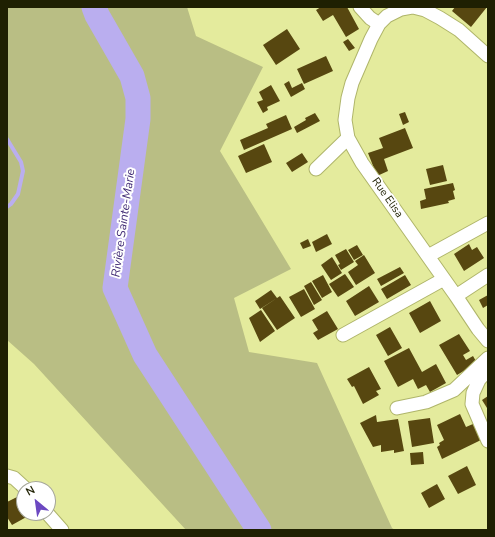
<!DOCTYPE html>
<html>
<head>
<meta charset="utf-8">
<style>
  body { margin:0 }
  #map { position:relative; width:495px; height:537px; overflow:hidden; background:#e4eb9d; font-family:"Nunito Sans",sans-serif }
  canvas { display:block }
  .frame { position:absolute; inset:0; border:8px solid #1f2002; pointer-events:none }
  .north { position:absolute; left:16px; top:481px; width:40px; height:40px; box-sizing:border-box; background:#fff; border:1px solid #a5a69a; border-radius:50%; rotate:331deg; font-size:11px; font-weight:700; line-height:16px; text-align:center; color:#1f2002 }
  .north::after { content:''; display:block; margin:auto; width:14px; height:18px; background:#6c48c1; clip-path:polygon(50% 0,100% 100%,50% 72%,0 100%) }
</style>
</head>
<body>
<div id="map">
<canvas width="495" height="537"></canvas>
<div class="frame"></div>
<div class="north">N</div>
</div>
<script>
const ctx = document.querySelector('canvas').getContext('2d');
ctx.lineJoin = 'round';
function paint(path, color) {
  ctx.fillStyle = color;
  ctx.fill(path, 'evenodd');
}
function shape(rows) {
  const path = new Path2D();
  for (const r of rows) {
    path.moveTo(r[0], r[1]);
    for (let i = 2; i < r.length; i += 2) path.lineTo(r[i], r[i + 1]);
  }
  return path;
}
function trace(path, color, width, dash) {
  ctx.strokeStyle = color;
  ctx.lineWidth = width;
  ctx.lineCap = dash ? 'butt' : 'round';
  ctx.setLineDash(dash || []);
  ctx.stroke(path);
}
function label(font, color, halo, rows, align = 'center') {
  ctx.font = font + ' "Nunito Sans",sans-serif';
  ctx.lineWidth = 4;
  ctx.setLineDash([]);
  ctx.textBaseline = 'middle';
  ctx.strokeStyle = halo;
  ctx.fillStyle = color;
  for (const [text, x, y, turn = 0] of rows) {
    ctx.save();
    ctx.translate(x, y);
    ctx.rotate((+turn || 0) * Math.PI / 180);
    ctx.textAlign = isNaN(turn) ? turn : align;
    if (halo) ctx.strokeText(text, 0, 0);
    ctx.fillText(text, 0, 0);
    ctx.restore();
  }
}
paint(shape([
  [7,7,187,7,196,36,263,67,220,151,291,269,234,298,249,352,317,363,392,528,395,530,186,530,34,364,7,340]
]), '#b9be84');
trace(shape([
  [7,139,21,162,23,171,18,194,11,204,7,207]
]), '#baaeef', 4);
trace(shape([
  [94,7,97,15,132,76,138,98,138,119,115,288,145,355,259,530]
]), '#baaeef', 25);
paint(shape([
  [321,7,347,7,359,29,346,37,333,15,323,21,316,10],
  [455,7,487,7,471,27,452,11],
  [287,29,300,49,276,65,263,45],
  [348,39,355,48,349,51,343,42],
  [326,56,333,71,304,84,297,69],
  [289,81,292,88,302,83,305,89,291,97,284,84],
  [271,85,280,101,267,107,268,110,263,113,257,102,263,100,259,92],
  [405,112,409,122,403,125,399,114],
  [315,113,320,121,297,133,294,127,306,120,305,118],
  [286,115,292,129,244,150,240,140,268,128,266,124],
  [405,128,413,148,384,159,388,171,377,176,368,153,383,148,379,138],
  [264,144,272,162,246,173,238,156],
  [302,153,308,162,292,172,286,163],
  [443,165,447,181,430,185,426,169],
  [453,183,455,190,453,191,455,199,448,201,449,203,421,209,420,201,426,199,424,189],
  [327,234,332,244,316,252,312,242],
  [308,239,311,246,303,249,300,243],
  [469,244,472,250,477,247,484,258,464,271,454,254],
  [357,245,363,255,354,260,348,250],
  [346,249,354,262,341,270,338,265,340,264,335,255],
  [364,255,375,273,356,285,348,272,358,265,355,261],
  [332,257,342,273,331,280,321,265],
  [400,267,404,273,381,286,377,279],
  [345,274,354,287,338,297,329,284],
  [323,275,332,292,322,298,312,281],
  [405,275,411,285,387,299,381,289],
  [311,282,322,300,314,305,304,286],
  [369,286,379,302,355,316,346,301],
  [304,289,315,309,301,317,289,297],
  [271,290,277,298,260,309,255,301],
  [488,295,488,305,483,308,479,300],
  [280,296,295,318,277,330,262,308],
  [430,301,441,321,420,333,409,313],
  [261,310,275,331,260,342,249,318],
  [327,311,338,329,318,340,313,333,318,330,312,320],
  [390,327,402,348,388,356,376,335],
  [459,334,470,351,463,355,466,360,473,356,477,363,457,375,439,345],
  [409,348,422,372,436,364,446,383,430,392,426,385,418,389,413,379,398,387,384,361],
  [369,367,381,389,376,391,379,395,363,404,354,386,352,387,347,379],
  [488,396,488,408,487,408,482,400],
  [460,414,466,427,473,424,481,440,442,459,437,447,440,445,439,443,444,440,437,425],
  [376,415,377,422,398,419,404,451,394,453,394,450,381,452,381,445,373,447,360,423],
  [430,418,434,443,412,447,408,421],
  [423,452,424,464,411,465,410,453],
  [467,466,476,485,458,494,448,476],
  [437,484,445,499,429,508,421,493],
  [17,497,24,508,24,513,29,513,30,515,12,525,7,517,7,502]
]), '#574710');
const street = shape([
  [360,7,370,18,379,24],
  [412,7,401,9,387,16,379,24,371,39,352,83,348,98,345,120,348,138,362,163,456,296,478,329,488,341],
  [413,7,425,10,440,18,459,30,488,56],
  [316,169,348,138],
  [428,256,488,223],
  [456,296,488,275],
  [343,335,444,279],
  [488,370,479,380,473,393,472,404,488,441],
  [397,408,426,402,454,390,488,358],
  [7,476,14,478,26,489],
  [47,513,62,530]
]);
trace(street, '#afb56a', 15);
trace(street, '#fff', 13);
label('11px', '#1f2002', '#fff', [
  ["Rue Elisa",387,198,55]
]);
label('italic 12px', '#3f2973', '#fff', [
  ["Rivière Sainte-Marie",124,223,-82]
]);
</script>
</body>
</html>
